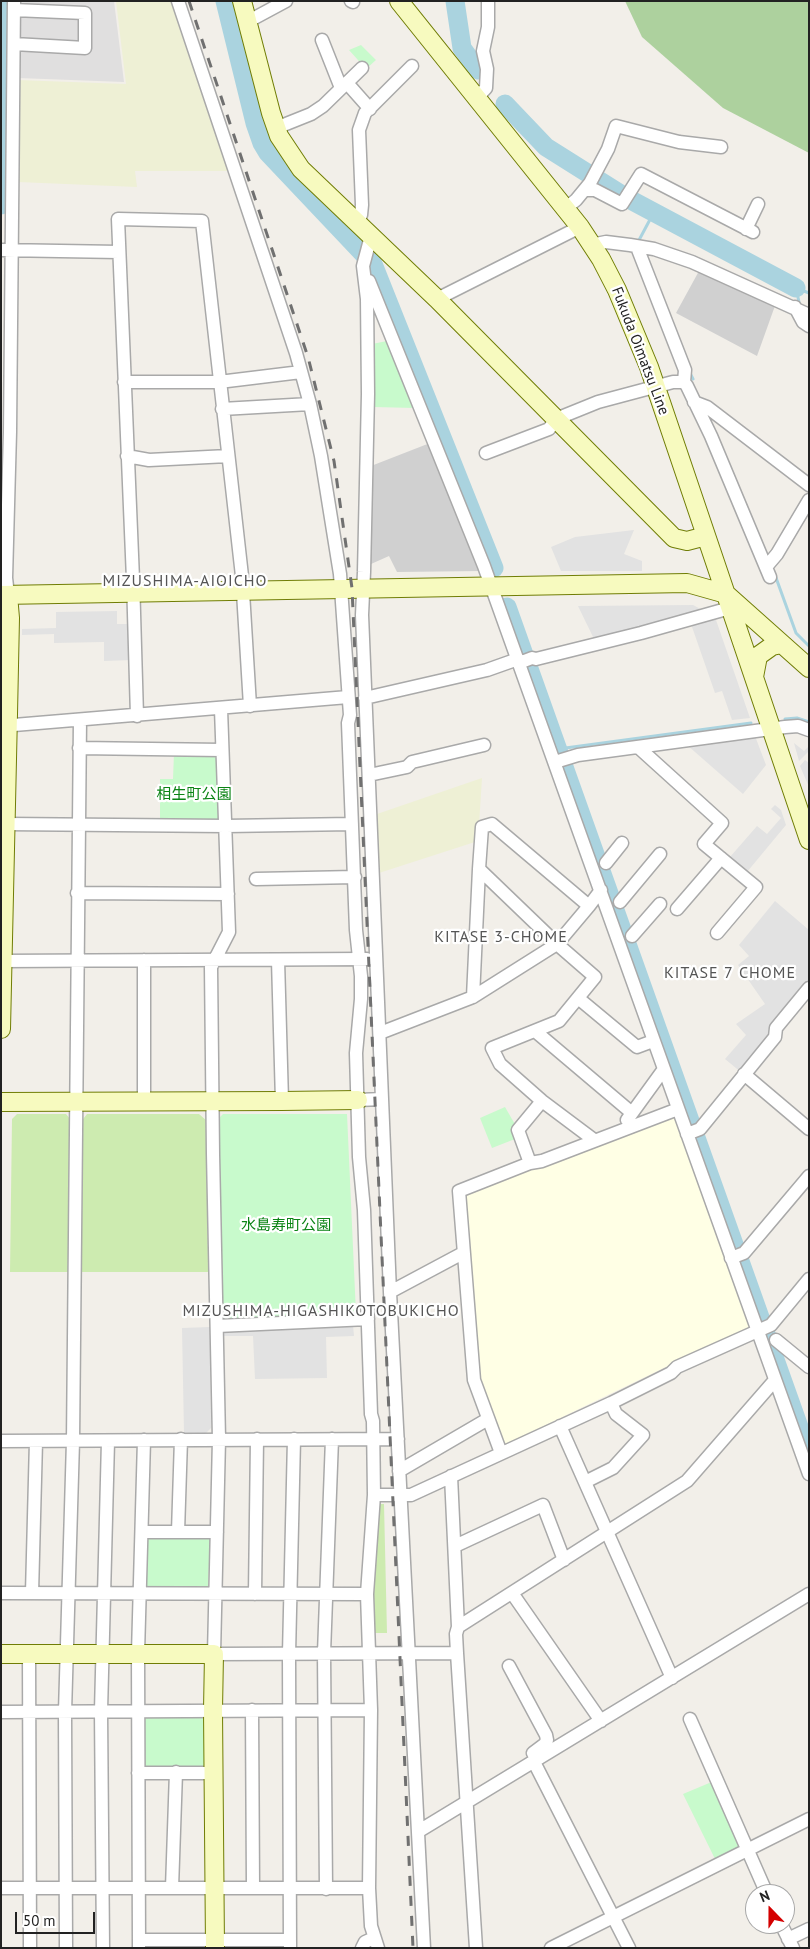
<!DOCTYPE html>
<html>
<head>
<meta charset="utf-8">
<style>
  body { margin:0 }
  #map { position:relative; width:810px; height:1949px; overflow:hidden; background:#f2efe9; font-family:"PT Sans",sans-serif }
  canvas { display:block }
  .frame { position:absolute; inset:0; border:2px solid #222; pointer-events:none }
  .north { position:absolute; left:745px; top:1884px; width:50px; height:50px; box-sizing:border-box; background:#fff; border:1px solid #a7a7a7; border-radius:50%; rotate:338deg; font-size:14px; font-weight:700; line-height:20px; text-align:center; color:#222 }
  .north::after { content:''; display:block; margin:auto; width:18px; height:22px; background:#d40000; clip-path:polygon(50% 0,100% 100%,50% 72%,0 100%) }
  .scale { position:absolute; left:15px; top:1912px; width:80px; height:22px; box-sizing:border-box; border:2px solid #222; border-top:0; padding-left:6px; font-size:15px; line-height:18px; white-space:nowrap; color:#222; -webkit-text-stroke:4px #fff; paint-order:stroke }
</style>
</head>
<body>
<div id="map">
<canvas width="810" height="1949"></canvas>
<div class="frame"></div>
<div class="north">N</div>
<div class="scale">50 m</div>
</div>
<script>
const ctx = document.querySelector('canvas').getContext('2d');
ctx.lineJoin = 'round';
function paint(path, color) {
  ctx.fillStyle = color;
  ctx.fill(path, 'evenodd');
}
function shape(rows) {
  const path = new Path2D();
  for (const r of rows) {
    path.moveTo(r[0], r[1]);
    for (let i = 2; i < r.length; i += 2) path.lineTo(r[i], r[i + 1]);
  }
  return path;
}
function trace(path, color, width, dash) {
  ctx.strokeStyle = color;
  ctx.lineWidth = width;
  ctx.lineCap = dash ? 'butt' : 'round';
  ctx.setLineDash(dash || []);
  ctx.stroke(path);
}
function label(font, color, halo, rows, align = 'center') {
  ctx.font = font + ' "PT Sans","Noto Sans JP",sans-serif';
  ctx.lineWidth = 4.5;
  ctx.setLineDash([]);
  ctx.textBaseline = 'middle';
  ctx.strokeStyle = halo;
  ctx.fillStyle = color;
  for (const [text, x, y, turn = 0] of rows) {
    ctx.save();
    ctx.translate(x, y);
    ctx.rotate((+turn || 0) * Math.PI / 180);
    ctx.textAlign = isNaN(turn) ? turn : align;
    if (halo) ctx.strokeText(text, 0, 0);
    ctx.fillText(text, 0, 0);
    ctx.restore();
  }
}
paint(shape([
  [17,1,114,1,124,82,18,78,17,47,86,50,86,12,16,8],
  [17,12,84,14,83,45,17,42]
]), '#e0dfdf');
paint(shape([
  [675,1112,751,1326,502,1446,480,1388,463,1192]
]), '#ffffe5');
paint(shape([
  [699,271,776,303,757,356,676,313],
  [430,443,482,571,397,572,389,556,371,564,371,466]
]), '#d0d0d0');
paint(shape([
  [116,1,173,1,231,171,135,171,137,187,18,182,17,80,126,84],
  [482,778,478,841,379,873,377,814]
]), '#eef0d5');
paint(shape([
  [17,1114,66,1114,71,1120,70,1272,10,1272,12,1119],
  [87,1114,199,1114,207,1121,208,1272,80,1272,80,1123],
  [380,1504,384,1504,387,1633,373,1633,372,1597,378,1506]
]), '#cdebb0');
paint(shape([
  [625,1,809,1,809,153,723,108,642,37]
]), '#add19e');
paint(shape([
  [361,45,376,60,366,69,349,50],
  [387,341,415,408,374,407,372,344],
  [174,753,213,754,217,757,221,820,160,821,160,779,173,779],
  [505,1107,516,1126,515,1139,492,1148,480,1118],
  [223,1114,347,1114,356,1314,221,1320,217,1120],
  [146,1534,210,1536,208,1591,144,1590],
  [143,1714,204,1714,207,1769,142,1769],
  [714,1781,743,1846,717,1863,683,1794]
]), '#c8facc');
paint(shape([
  [634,530,624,554,642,561,642,571,561,571,551,547,575,537],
  [693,605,708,613,595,641,578,606],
  [117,611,117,624,131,624,132,660,104,661,104,642,54,643,54,634,22,635,22,629,56,628,56,612],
  [713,618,716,620,750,718,732,720,722,691,715,693,691,624],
  [755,736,766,765,743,794,687,745],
  [794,743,804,751,809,746,809,751,799,761],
  [805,760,809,763,809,787,800,766],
  [775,805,781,810,786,825,747,872,730,857,757,826,767,834,781,818,771,809],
  [775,901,809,930,809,981,768,1030,773,1035,742,1073,725,1059,746,1035,736,1024,765,1004,738,965,749,956,739,945],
  [353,1325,354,1336,326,1337,327,1378,255,1379,253,1336,223,1336,223,1329],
  [210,1327,211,1428,206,1433,184,1433,182,1328]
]), '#e2e2e2');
trace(shape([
  [638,242,654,212],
  [796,288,799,302],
  [796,288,809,293],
  [690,373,693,379],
  [1,521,2,489],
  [775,575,796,633,809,646],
  [785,719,797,718,809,722],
  [558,749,751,723]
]), '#aad3df', 3);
trace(shape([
  [225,1,255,123,262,143,268,153,373,264,494,568],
  [455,1,462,48,478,70],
  [505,104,546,147,627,198,796,288],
  [1,205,3,1],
  [507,607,809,1455]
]), '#aad3df', 19);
const street = shape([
  [178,1,296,353,310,404,321,456,340,574,350,715,348,723,356,930,361,976,361,999,356,1053,359,1157,364,1210,371,1414,373,1421,374,1495,367,1594,371,1710,369,1888,371,1926,378,1948],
  [351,1,353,2],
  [247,22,286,1],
  [322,40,341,88],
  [14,44,85,48,85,13,14,10],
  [347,83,370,109],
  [477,98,486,88,487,69,483,51,488,27,488,1],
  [276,128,311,114,323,106,362,68],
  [586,190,595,190,622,204,641,174,753,232],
  [566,208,576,200,590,183,608,149,616,126,679,142,721,147],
  [357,223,361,215,362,205,359,130,365,113,412,66],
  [746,229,758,204],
  [371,236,363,266,367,299,368,394,364,572,362,615,390,1292,424,1948],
  [591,245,606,242,630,245,654,249,692,262,809,315],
  [637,247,685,370,684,382],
  [1,250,119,252],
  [369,281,484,566,809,1474],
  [437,299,580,227],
  [795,307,803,322,809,326],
  [124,382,219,382,301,372],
  [694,402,707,407,809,485],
  [222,409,310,404],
  [486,453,549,429,556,419,598,402,673,382,684,382,687,386,711,436,770,577],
  [127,456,149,460,228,456],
  [766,567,777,554,809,500],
  [8,595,6,578,10,432,14,1],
  [519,663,532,658,536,659,641,633,730,608],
  [365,698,487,670,518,659],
  [221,709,229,932,211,967,213,1154,219,1439,214,1654,457,1653],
  [137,716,133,579,118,219,202,221,242,576,250,706],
  [2,726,348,697],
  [638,747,722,823,704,844,756,887,717,933],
  [79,748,222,750],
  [555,762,578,755,785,727,798,726,809,730],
  [369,775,407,767,412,762,484,745],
  [6,824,226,826,352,824],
  [606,863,622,843],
  [479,869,557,944,595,977,559,1021,492,1048,500,1064,542,1101,594,1140],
  [256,879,355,877],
  [77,893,228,894],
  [620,902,660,854],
  [677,909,721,858],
  [632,936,660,904],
  [144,960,144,1102],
  [278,960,282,1101],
  [2,961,367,959],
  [473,997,479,869,482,827,492,824,589,906,601,890],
  [578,998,637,1047,653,1041],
  [535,1031,632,1113],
  [380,1033,473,997,557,944,589,906],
  [744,1074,809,1129],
  [358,1100,382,1099],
  [627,1120,664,1069],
  [687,1134,700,1129,775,1037,776,1028,809,988],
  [530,1163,542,1161,678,1109],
  [731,1258,744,1253,809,1176],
  [390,1292,463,1253],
  [217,1326,368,1319],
  [776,1340,809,1367],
  [560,1426,672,1678],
  [1,1441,398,1439],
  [501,1453,474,1380,459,1191,530,1163,518,1130,542,1101],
  [399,1471,488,1419],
  [451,1476,458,1627,456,1634,457,1653,476,1948],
  [585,1482,613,1468,643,1435,616,1414,611,1403],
  [374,1495,411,1495,611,1403,671,1373,677,1367,771,1325,809,1279],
  [142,1532,217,1532],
  [178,1532,181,1439],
  [455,1546,543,1505,564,1560],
  [1,1593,367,1594],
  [32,1593,36,1441],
  [512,1593,601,1721],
  [255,1594,257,1439],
  [458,1627,687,1481,775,1380],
  [29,1654,30,1948],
  [509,1666,546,1735,547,1740,545,1744,533,1753,535,1757],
  [252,1710,253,1888],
  [1,1712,371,1710],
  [690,1719,767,1894],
  [534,1762,629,1948],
  [138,1773,213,1773],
  [419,1831,809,1594],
  [1,1888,369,1888],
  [172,1888,176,1772],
  [326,1889,324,1653,332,1439],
  [781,1924,793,1948],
  [788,1939,809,1929],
  [139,1940,290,1940],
  [66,1948,65,1712,73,1441,80,720],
  [103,1948,101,1711,108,1441],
  [139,1948,138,1653,144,1440],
  [290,1948,289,1654,294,1439],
  [362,1948,365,1942,374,1938],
  [551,1948,809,1819]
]);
const secondary = shape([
  [242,1,271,113,279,136,301,169,437,299,674,538,687,541,706,536],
  [399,1,580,227,601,259,617,290,649,367,809,840],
  [1,595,687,583,726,594,809,668],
  [754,677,758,656,772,646,782,644],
  [1,1029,8,714,10,618,8,595],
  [1,1102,282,1101,358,1100],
  [1,1654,214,1654,213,1710,215,1948]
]);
trace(street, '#a9a9a9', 15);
trace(secondary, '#707d05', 20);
trace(street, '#fff', 12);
trace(secondary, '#f7fabf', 18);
trace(shape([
  [189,1,308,357,334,461,352,588,413,1948]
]), '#707070', 3, [10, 10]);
label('15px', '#222', '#fff', [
  ["Fukuda Oimatsu Line",640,351,69]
]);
label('15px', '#0c8416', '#fff', [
  ["相生町公園",194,795],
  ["水島寿町公園",286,1226]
]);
ctx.letterSpacing = '1px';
label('16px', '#555', '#fff', [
  ["MIZUSHIMA-AIOICHO",185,581],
  ["KITASE 3-CHOME",501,937],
  ["KITASE 7 CHOME",730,973],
  ["MIZUSHIMA-HIGASHIKOTOBUKICHO",321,1311]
]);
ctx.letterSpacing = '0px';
</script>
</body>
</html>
